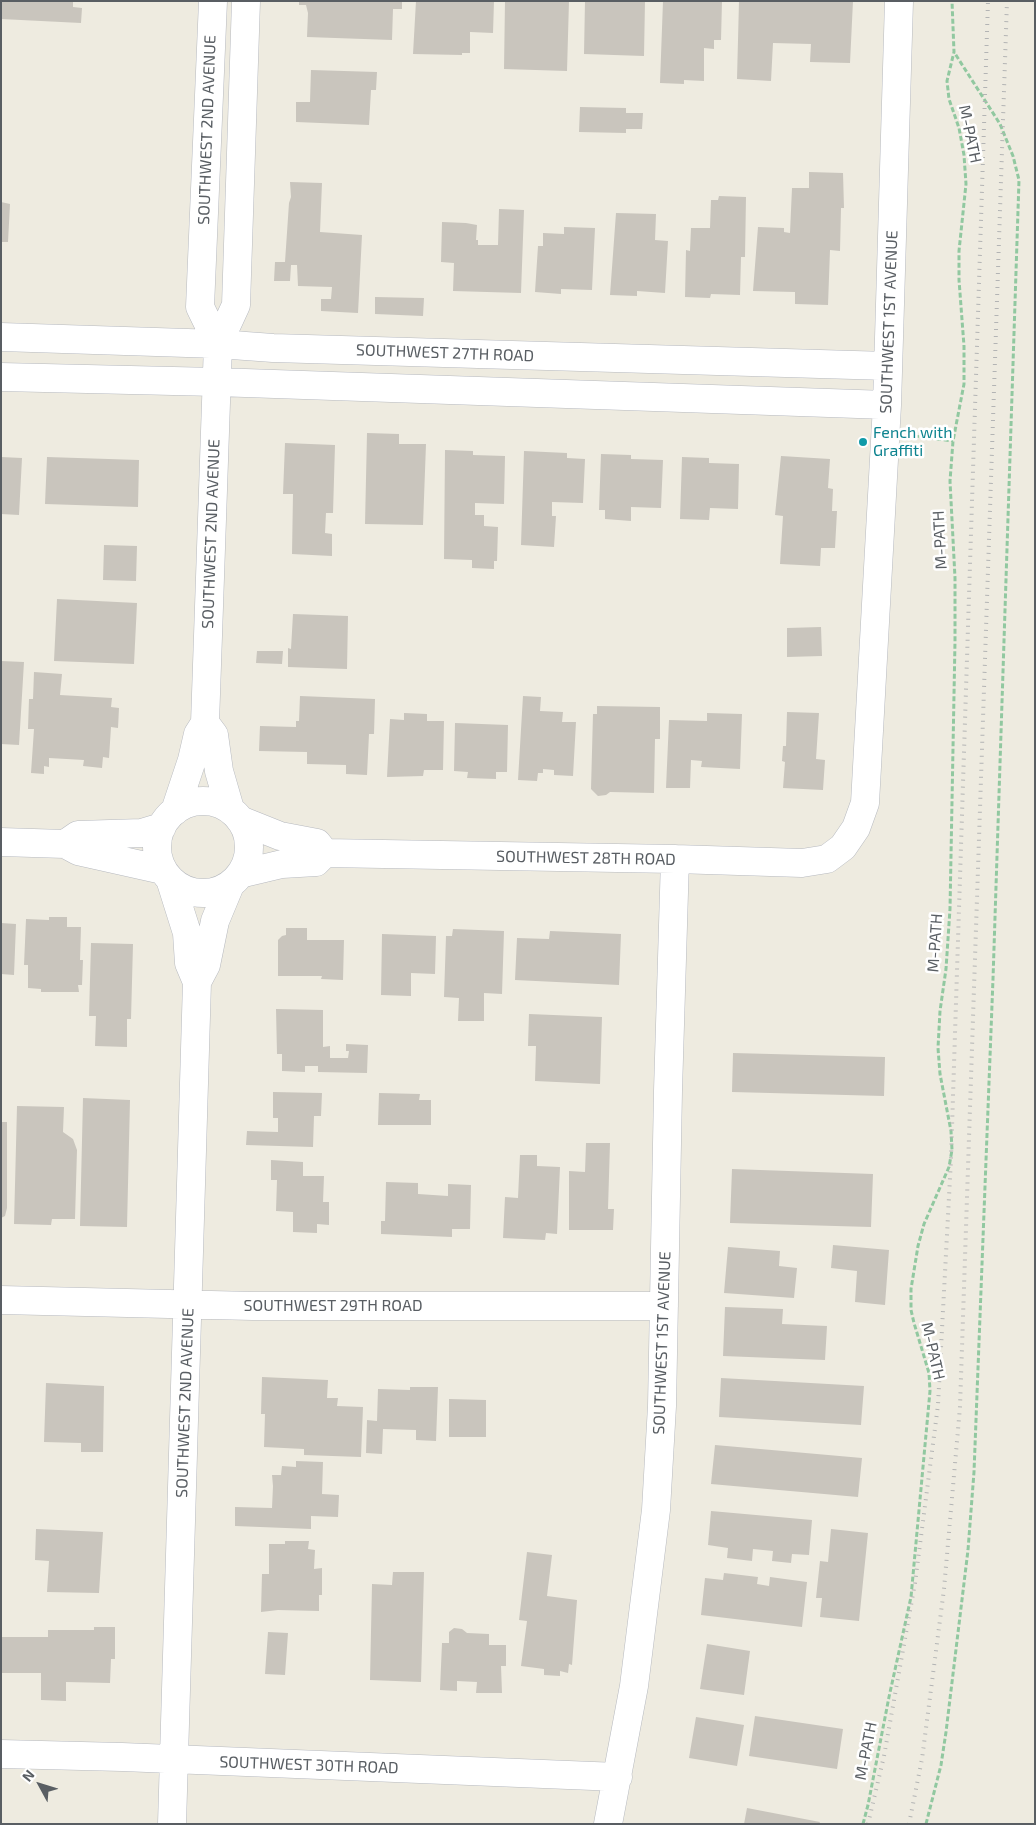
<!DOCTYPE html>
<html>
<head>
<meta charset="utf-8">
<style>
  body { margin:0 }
  #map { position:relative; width:1036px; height:1825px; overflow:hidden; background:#eeebe0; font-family:"Exo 2",sans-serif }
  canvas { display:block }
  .frame { position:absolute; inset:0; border:2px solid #595e63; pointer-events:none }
  .north { position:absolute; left:15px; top:1760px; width:50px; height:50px; -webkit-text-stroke:4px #fff; paint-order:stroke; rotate:309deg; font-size:14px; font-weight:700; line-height:20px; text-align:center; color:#595e63 }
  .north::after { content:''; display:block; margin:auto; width:18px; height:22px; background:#595e63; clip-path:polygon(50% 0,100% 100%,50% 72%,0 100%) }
</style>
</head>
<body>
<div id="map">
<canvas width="1036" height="1825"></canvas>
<div class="frame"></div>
<div class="north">N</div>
</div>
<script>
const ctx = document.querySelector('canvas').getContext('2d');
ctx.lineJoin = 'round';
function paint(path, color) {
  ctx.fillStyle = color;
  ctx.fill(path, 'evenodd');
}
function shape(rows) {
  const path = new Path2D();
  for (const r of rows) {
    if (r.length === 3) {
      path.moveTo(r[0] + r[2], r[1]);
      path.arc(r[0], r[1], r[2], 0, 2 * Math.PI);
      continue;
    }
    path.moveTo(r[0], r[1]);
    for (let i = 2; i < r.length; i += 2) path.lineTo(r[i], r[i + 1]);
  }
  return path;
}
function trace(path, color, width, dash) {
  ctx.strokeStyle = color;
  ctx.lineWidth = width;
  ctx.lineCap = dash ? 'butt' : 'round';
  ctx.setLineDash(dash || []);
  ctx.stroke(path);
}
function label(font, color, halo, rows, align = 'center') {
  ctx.font = font + ' "Exo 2",sans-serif';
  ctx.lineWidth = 5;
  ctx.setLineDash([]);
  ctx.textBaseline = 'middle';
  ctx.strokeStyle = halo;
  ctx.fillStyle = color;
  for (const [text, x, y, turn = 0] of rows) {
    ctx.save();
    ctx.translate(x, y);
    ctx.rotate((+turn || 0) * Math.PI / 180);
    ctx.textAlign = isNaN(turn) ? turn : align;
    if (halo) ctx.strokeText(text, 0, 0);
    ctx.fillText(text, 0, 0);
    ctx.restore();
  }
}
paint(shape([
  [1,1,73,1,73,7,82,8,81,23,1,19],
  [299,1,402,1,402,9,393,9,392,40,307,37,308,13,306,5,299,5],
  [416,1,494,1,493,33,470,32,470,53,462,53,462,55,413,54],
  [505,1,569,1,567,71,504,69],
  [585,1,645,1,644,56,584,54],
  [663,1,722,1,721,40,714,40,714,49,704,48,704,81,684,80,684,84,660,83],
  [739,1,853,1,850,63,810,62,811,44,773,43,771,81,737,79],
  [311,70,377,72,376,90,371,90,369,125,296,122,296,102,310,102],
  [580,107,626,108,626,113,643,113,642,129,626,129,626,133,579,132],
  [809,172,843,173,844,208,841,208,840,251,830,250,828,305,795,304,795,292,753,291,758,227,784,228,784,232,790,233,792,188,809,188],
  [290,182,322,183,320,232,362,235,358,313,321,311,321,299,331,299,332,287,298,286,297,265,291,265,290,281,274,281,275,262,285,262,289,203,291,197],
  [719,196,746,197,745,257,741,257,740,295,711,294,710,298,685,297,686,250,690,251,691,228,710,228,711,200,718,200],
  [1,202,10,204,8,242,1,242],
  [499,209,524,210,521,293,453,291,454,263,441,262,442,222,466,223,477,225,476,240,478,240,478,245,498,245],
  [616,213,656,214,655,240,668,241,665,293,637,291,637,296,610,295],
  [564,227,595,228,592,290,561,289,561,294,535,292,538,246,543,246,543,233,564,234],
  [375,297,424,298,423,316,375,314],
  [367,433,399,434,399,444,426,444,423,525,365,524],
  [285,443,335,445,333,513,326,513,325,533,332,534,332,556,292,554,293,494,283,494],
  [445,450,473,451,473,455,505,456,504,504,475,503,475,515,484,515,484,526,498,527,497,561,494,561,494,569,472,568,472,560,444,559],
  [524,451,567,453,567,458,585,459,583,503,552,502,552,516,556,516,554,547,521,545],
  [601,454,631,455,631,459,663,460,661,508,631,507,631,521,605,519,605,510,599,510],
  [781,456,830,459,828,488,833,489,832,511,837,511,835,548,821,548,820,566,780,564,783,516,775,515],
  [1,457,22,458,19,515,1,514],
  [47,457,139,460,138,507,45,504],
  [682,457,709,458,709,463,739,464,738,509,710,508,709,520,680,519],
  [104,545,137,546,136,581,103,580],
  [57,599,137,603,134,664,54,661],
  [293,614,348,616,347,669,288,667,288,648,291,649],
  [821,627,822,656,787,657,787,628],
  [257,651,283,651,282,664,256,663],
  [1,661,24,662,19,745,1,744],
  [34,672,62,674,60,695,112,698,111,707,119,708,118,728,111,727,109,758,103,757,102,768,83,766,84,760,49,758,49,767,44,766,44,774,31,773,34,729,28,729,29,699,33,699],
  [300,696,375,699,374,734,369,734,367,775,346,774,346,765,307,764,307,752,259,751,260,726,296,727,296,721,299,721],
  [523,696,541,697,540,711,563,712,562,722,576,722,573,776,554,775,554,770,543,769,543,773,538,773,537,781,518,780],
  [597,706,660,707,660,739,655,739,654,793,610,792,606,795,598,796,591,789,593,714,597,714],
  [787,712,819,713,816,759,825,760,823,790,783,788,785,762,782,761,783,746,786,746],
  [404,713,427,714,427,721,444,721,443,770,424,770,423,776,387,777,390,719,404,720],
  [707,713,742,714,740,769,701,767,702,761,691,760,690,788,666,788,669,720,707,721],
  [455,723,508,725,507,772,496,772,496,779,467,778,468,772,454,771],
  [49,917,67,917,67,927,81,927,80,960,83,960,82,985,78,985,79,992,41,992,41,989,28,988,28,965,24,965,26,919,49,920],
  [1,923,16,924,14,975,1,974],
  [286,928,307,928,307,940,344,940,343,980,321,979,322,976,278,976,278,940,282,936,286,935],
  [453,929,504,931,502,994,484,993,484,1021,458,1021,459,998,444,997,446,936,452,936],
  [550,931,621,934,619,985,515,980,517,938,549,939],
  [382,934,436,936,435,974,411,973,411,996,381,995],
  [91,943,133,944,131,1019,127,1019,127,1047,95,1046,96,1016,89,1016],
  [276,1009,323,1010,323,1047,330,1046,330,1058,348,1058,349,1051,346,1051,346,1044,368,1045,367,1073,318,1072,318,1066,305,1066,305,1072,282,1071,282,1054,277,1054],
  [529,1014,602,1017,600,1084,535,1081,536,1046,528,1046],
  [733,1053,885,1057,884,1096,732,1092],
  [273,1092,322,1093,321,1116,314,1116,313,1147,246,1145,247,1131,278,1132,278,1118,273,1118],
  [379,1093,420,1094,419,1100,431,1100,431,1125,378,1125],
  [83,1098,130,1100,127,1227,80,1226],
  [17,1106,64,1107,63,1132,73,1139,77,1150,75,1219,52,1219,51,1225,14,1224],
  [1,1122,7,1122,7,1208,5,1216,1,1218],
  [586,1143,610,1143,608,1209,614,1209,613,1230,569,1230,569,1171,585,1172],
  [520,1155,537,1155,537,1166,560,1167,557,1234,546,1233,545,1240,503,1238,505,1197,518,1198],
  [271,1160,303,1162,303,1176,324,1176,323,1202,329,1202,329,1225,317,1224,317,1233,293,1232,293,1212,276,1211,277,1180,271,1180],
  [732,1169,873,1174,871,1227,730,1223],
  [386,1182,418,1183,418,1194,448,1196,448,1184,471,1185,470,1229,452,1229,452,1237,381,1234,381,1221,385,1221],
  [833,1245,889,1250,885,1305,855,1302,857,1271,831,1268],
  [728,1247,780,1251,779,1266,797,1268,794,1298,724,1293],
  [725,1307,783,1309,782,1324,827,1326,825,1360,723,1356],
  [262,1377,328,1380,327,1398,338,1398,337,1406,363,1407,361,1457,304,1455,304,1449,264,1447,265,1414,261,1414],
  [721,1378,864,1386,861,1425,719,1417],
  [46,1383,104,1386,103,1452,81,1452,81,1443,44,1442],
  [410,1387,438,1387,436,1441,416,1440,416,1430,383,1429,382,1454,366,1453,367,1420,377,1421,378,1389,410,1390],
  [449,1399,486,1400,486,1437,449,1437],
  [715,1445,862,1458,858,1497,711,1484],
  [296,1461,323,1462,322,1494,339,1495,338,1517,311,1516,311,1529,235,1526,235,1507,272,1508,273,1486,272,1475,281,1475,282,1466,296,1467],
  [711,1511,812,1520,809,1555,792,1554,791,1563,772,1561,773,1551,753,1549,752,1561,727,1558,728,1548,708,1545],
  [36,1529,103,1532,99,1593,47,1592,49,1561,35,1560],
  [831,1529,868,1533,859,1621,820,1617,822,1598,816,1598,820,1561,828,1562],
  [285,1541,309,1541,308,1549,315,1550,314,1569,322,1568,322,1595,319,1595,319,1611,278,1610,261,1612,262,1574,269,1574,269,1544,285,1544],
  [527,1552,552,1555,547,1596,577,1600,572,1665,569,1664,568,1673,560,1671,560,1676,544,1675,544,1669,521,1666,527,1621,519,1620],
  [393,1572,424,1572,421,1682,370,1680,372,1584,392,1585],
  [724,1573,758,1577,757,1584,769,1586,770,1577,807,1582,802,1627,701,1615,705,1578,723,1580],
  [94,1627,115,1627,115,1659,111,1659,110,1683,66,1682,66,1701,41,1700,41,1673,2,1673,2,1637,48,1637,48,1630,94,1630],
  [454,1628,462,1629,467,1633,489,1634,489,1645,506,1645,506,1666,501,1666,502,1693,476,1693,477,1682,457,1681,457,1691,440,1690,442,1643,449,1643,449,1632],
  [268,1632,288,1633,285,1675,265,1674],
  [707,1644,750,1651,744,1695,700,1689],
  [755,1716,843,1729,837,1769,749,1756],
  [696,1717,744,1725,737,1766,689,1758],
  [747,1808,820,1822,819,1824,744,1824]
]), '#c9c5bd');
const minor = shape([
  [213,1,200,307,218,344],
  [1,337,218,344,273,348,888,366],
  [1,377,216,382,887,405],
  [205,723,214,735,219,771,230,809],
  [203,847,46],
  [175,811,192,760,198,734,205,723,218,344,236,305,246,1],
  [240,820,280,836,317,843,325,853],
  [1,842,65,844,78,851,163,870],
  [65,844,78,835,142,833,162,827],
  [240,874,282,864,316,862,325,853,675,859,802,863,827,859,843,847,856,828,865,803,887,405,899,1],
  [170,879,187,933,189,963,197,982],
  [1,1300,253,1306,664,1306],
  [1,1754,122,1757,618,1777],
  [172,1824,197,982,206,965,215,921,230,885],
  [608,1824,634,1686,656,1510,662,1406,668,1091,675,859]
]);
trace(minor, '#b6b9bf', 29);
trace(shape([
  [914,436,953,441],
  [863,1824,868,1805,889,1697,911,1597,930,1391,929,1373,914,1323,911,1310,911,1289,918,1246,924,1224,949,1167,952,1150,951,1131,940,1074,938,1048,940,1011,946,969,950,909,955,641,955,578,950,481,953,441,964,384,964,346,959,280,959,251,966,184,964,155,959,128,949,99,947,81,954,52,952,1],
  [926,1824,941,1765,946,1732,968,1550,974,1472,993,979,1019,180,1013,156,1000,124,954,52]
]), '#91c8a0', 3, [5, 2.5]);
trace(minor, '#fff', 28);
trace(shape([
  [868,1824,884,1756,915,1583,938,1405,951,1159,988,1],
  [909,1824,922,1759,944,1589,960,1407,1007,1]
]), '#b3b4b4', 4, [1, 6]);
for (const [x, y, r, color] of [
  [863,442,5,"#0f9aa8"]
]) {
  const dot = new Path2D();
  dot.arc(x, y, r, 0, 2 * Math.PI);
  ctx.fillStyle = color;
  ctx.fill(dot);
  trace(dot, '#fff', 2);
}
label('16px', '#595e63', '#fff', [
  ["SOUTHWEST 2ND AVENUE",207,130,-88],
  ["M-PATH",970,134,78],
  ["SOUTHWEST 1ST AVENUE",889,322,-88],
  ["SOUTHWEST 27TH ROAD",445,353,2],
  ["SOUTHWEST 2ND AVENUE",211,534,-88],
  ["M-PATH",940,540,-93],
  ["SOUTHWEST 28TH ROAD",586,858,1],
  ["M-PATH",935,943,-86],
  ["SOUTHWEST 29TH ROAD",333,1306],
  ["SOUTHWEST 1ST AVENUE",662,1343,-88],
  ["M-PATH",933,1351,77],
  ["SOUTHWEST 2ND AVENUE",185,1403,-88],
  ["M-PATH",866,1751,-79],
  ["SOUTHWEST 30TH ROAD",309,1765,2]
]);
label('16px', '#0d838f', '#fff', [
  ["Fench with",873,433],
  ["Graffiti",873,451]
], 'left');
</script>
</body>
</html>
